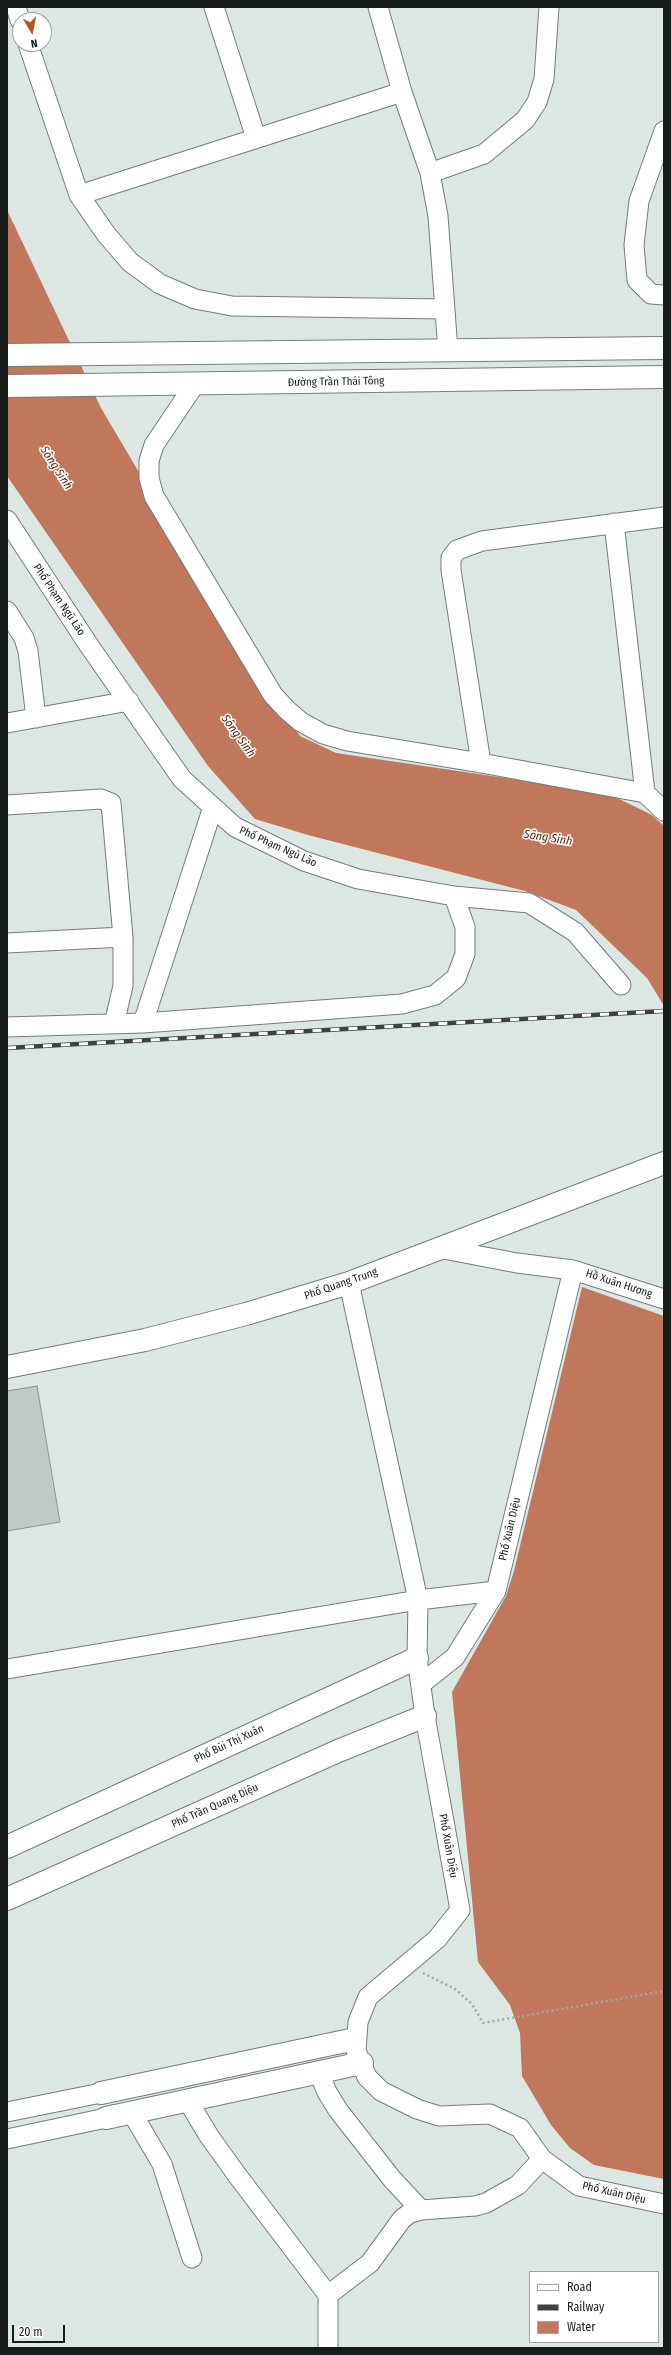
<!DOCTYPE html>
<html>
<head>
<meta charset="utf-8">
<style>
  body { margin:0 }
  #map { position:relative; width:671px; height:2355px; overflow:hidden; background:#dce7e3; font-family:"Fira Sans Condensed",sans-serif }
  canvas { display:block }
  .frame { position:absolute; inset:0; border:8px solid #171b19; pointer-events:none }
  .legend { position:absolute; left:529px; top:2271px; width:130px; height:72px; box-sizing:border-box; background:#fff; border:1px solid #a2a4a3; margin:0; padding:5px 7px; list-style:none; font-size:12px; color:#171b19 }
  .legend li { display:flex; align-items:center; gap:8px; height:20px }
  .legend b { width:20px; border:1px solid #a2a4a3 }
  .north { position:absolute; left:12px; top:12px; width:40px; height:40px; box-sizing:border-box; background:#fff; border:1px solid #a2a4a3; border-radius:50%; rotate:170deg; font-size:11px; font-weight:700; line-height:16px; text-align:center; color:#171b19 }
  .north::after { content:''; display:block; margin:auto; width:14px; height:18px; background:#b75126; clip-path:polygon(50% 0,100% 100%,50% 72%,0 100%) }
  .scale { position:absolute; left:12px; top:2325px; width:53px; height:18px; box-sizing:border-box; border:2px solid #171b19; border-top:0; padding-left:5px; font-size:12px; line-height:14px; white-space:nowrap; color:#171b19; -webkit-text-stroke:3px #fff; paint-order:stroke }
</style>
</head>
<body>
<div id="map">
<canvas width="671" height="2355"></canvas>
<div class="frame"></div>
<ul class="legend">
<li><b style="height:5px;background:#fff"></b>Road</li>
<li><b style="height:5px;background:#3e4341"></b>Railway</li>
<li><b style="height:11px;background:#c0775c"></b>Water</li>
</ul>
<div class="north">N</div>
<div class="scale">20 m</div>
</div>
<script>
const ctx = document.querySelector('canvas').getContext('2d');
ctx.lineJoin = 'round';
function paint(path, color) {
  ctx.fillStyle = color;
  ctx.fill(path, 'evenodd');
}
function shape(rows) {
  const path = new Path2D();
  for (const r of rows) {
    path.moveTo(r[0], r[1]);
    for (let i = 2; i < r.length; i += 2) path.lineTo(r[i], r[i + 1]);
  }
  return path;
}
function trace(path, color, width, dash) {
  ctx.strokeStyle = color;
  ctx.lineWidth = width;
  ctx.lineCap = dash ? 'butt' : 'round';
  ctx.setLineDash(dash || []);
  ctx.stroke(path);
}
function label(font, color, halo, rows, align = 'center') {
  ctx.font = font + ' "Fira Sans Condensed",sans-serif';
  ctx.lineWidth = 3;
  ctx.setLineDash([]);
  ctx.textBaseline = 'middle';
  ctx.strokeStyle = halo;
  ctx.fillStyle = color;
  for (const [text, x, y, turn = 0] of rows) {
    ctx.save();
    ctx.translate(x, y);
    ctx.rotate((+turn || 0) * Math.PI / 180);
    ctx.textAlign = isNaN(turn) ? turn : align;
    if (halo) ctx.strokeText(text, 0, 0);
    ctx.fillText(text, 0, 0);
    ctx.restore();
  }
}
paint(shape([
  [7,210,101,408,276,704,300,736,336,753,607,793,652,815,664,826,664,1006,647,978,576,910,525,891,308,835,255,819,208,766,7,476],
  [582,1287,664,1316,664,2179,594,2165,570,2148,551,2125,522,2076,520,2033,510,2005,478,1962,452,1692,506,1596,514,1571]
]), '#c0775c');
const building = shape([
  [37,1386,60,1522,7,1531,7,1391,37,1386]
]);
paint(building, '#bfc9c5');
trace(building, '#8b9591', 1);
const street = shape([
  [16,7,20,20],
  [214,7,256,138],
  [378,7,402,92,430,173,438,216,448,351],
  [28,44,79,195,106,234,130,262,160,284,195,299,232,306,444,309],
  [664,131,639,201,634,245,637,280,651,294,664,295],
  [430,173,484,154,525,120,537,102,544,79,549,7],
  [79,195,402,92],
  [195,384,154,445,149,461,149,478,154,496,273,695,287,710,301,722,323,734,347,741,481,763,645,793,664,811],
  [7,520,88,644,182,779,235,827,304,861,358,879,454,896,529,903,575,932,621,985],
  [614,523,645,793],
  [7,611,24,638,28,651,36,718],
  [7,723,129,701],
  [481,763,451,570,451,558,457,550,482,541,664,517],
  [7,805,101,799,111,803,123,937,123,986,114,1024],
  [7,943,123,937],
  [143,1023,213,807],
  [7,1027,143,1023,402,1004,435,995,456,978,465,954,465,927,454,896],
  [438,1248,517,1263,573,1270,664,1299],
  [496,1591,418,1600,417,1658,425,1716,460,1910,437,1939,368,1997,358,2022,356,2051,367,2077,381,2091,417,2109,439,2116,490,2114,520,2128,542,2159,579,2186,664,2204],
  [7,1669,418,1600,349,1283],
  [421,1684,455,1657,496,1591,573,1270],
  [319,2073,327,2092,338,2110,392,2179,421,2210],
  [188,2101,209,2136,237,2175,328,2295,328,2348],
  [7,2112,101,2093],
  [132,2113,162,2164,192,2258],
  [7,2139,106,2118],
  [328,2295,370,2263,402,2219,410,2213,421,2210,475,2206,486,2203,518,2185,542,2159]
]);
const secondary = shape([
  [7,1847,417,1658],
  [7,1899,338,1751,425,1716],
  [101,2093,355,2039],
  [106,2118,362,2063]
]);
const primary = shape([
  [7,1367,145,1340,246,1314,349,1283,664,1163]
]);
const highway = shape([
  [7,355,664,348],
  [7,386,664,377]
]);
trace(street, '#737d79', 21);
trace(secondary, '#737d79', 24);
trace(primary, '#737d79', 24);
trace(highway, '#737d79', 24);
trace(shape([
  [423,1973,455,1989,472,2004,483,2023,664,1991]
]), '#a0a9a6', 2.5, [2, 3]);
trace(street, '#fff', 19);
trace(secondary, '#fff', 22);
trace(primary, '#fff', 22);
trace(highway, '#fff', 22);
const rail = shape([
  [7,1048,664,1011]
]);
trace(rail, '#3e4341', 4.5);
trace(rail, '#fff', 3, [9]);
label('11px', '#171b19', '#fff', [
  ["Đường Trần Thái Tông",336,382,-1],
  ["Phố Phạm Ngũ Lão",59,600,56],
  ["Phố Phạm Ngũ Lão",278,847,24],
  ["Phố Quang Trung",341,1284,-19],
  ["Hồ Xuân Hương",619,1284,18],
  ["Phố Xuân Diệu",510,1529,-77],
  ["Phố Bùi Thị Xuân",229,1744,-25],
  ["Phố Trần Quang Diệu",215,1806,-24],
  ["Phố Xuân Diệu",448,1846,80],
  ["Phố Xuân Diệu",614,2193,13]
]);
label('italic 12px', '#632001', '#fff', [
  ["Sông Sinh",56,468,57],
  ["Sông Sinh",238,736,54],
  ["Sông Sinh",548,838,9]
]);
</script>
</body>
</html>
